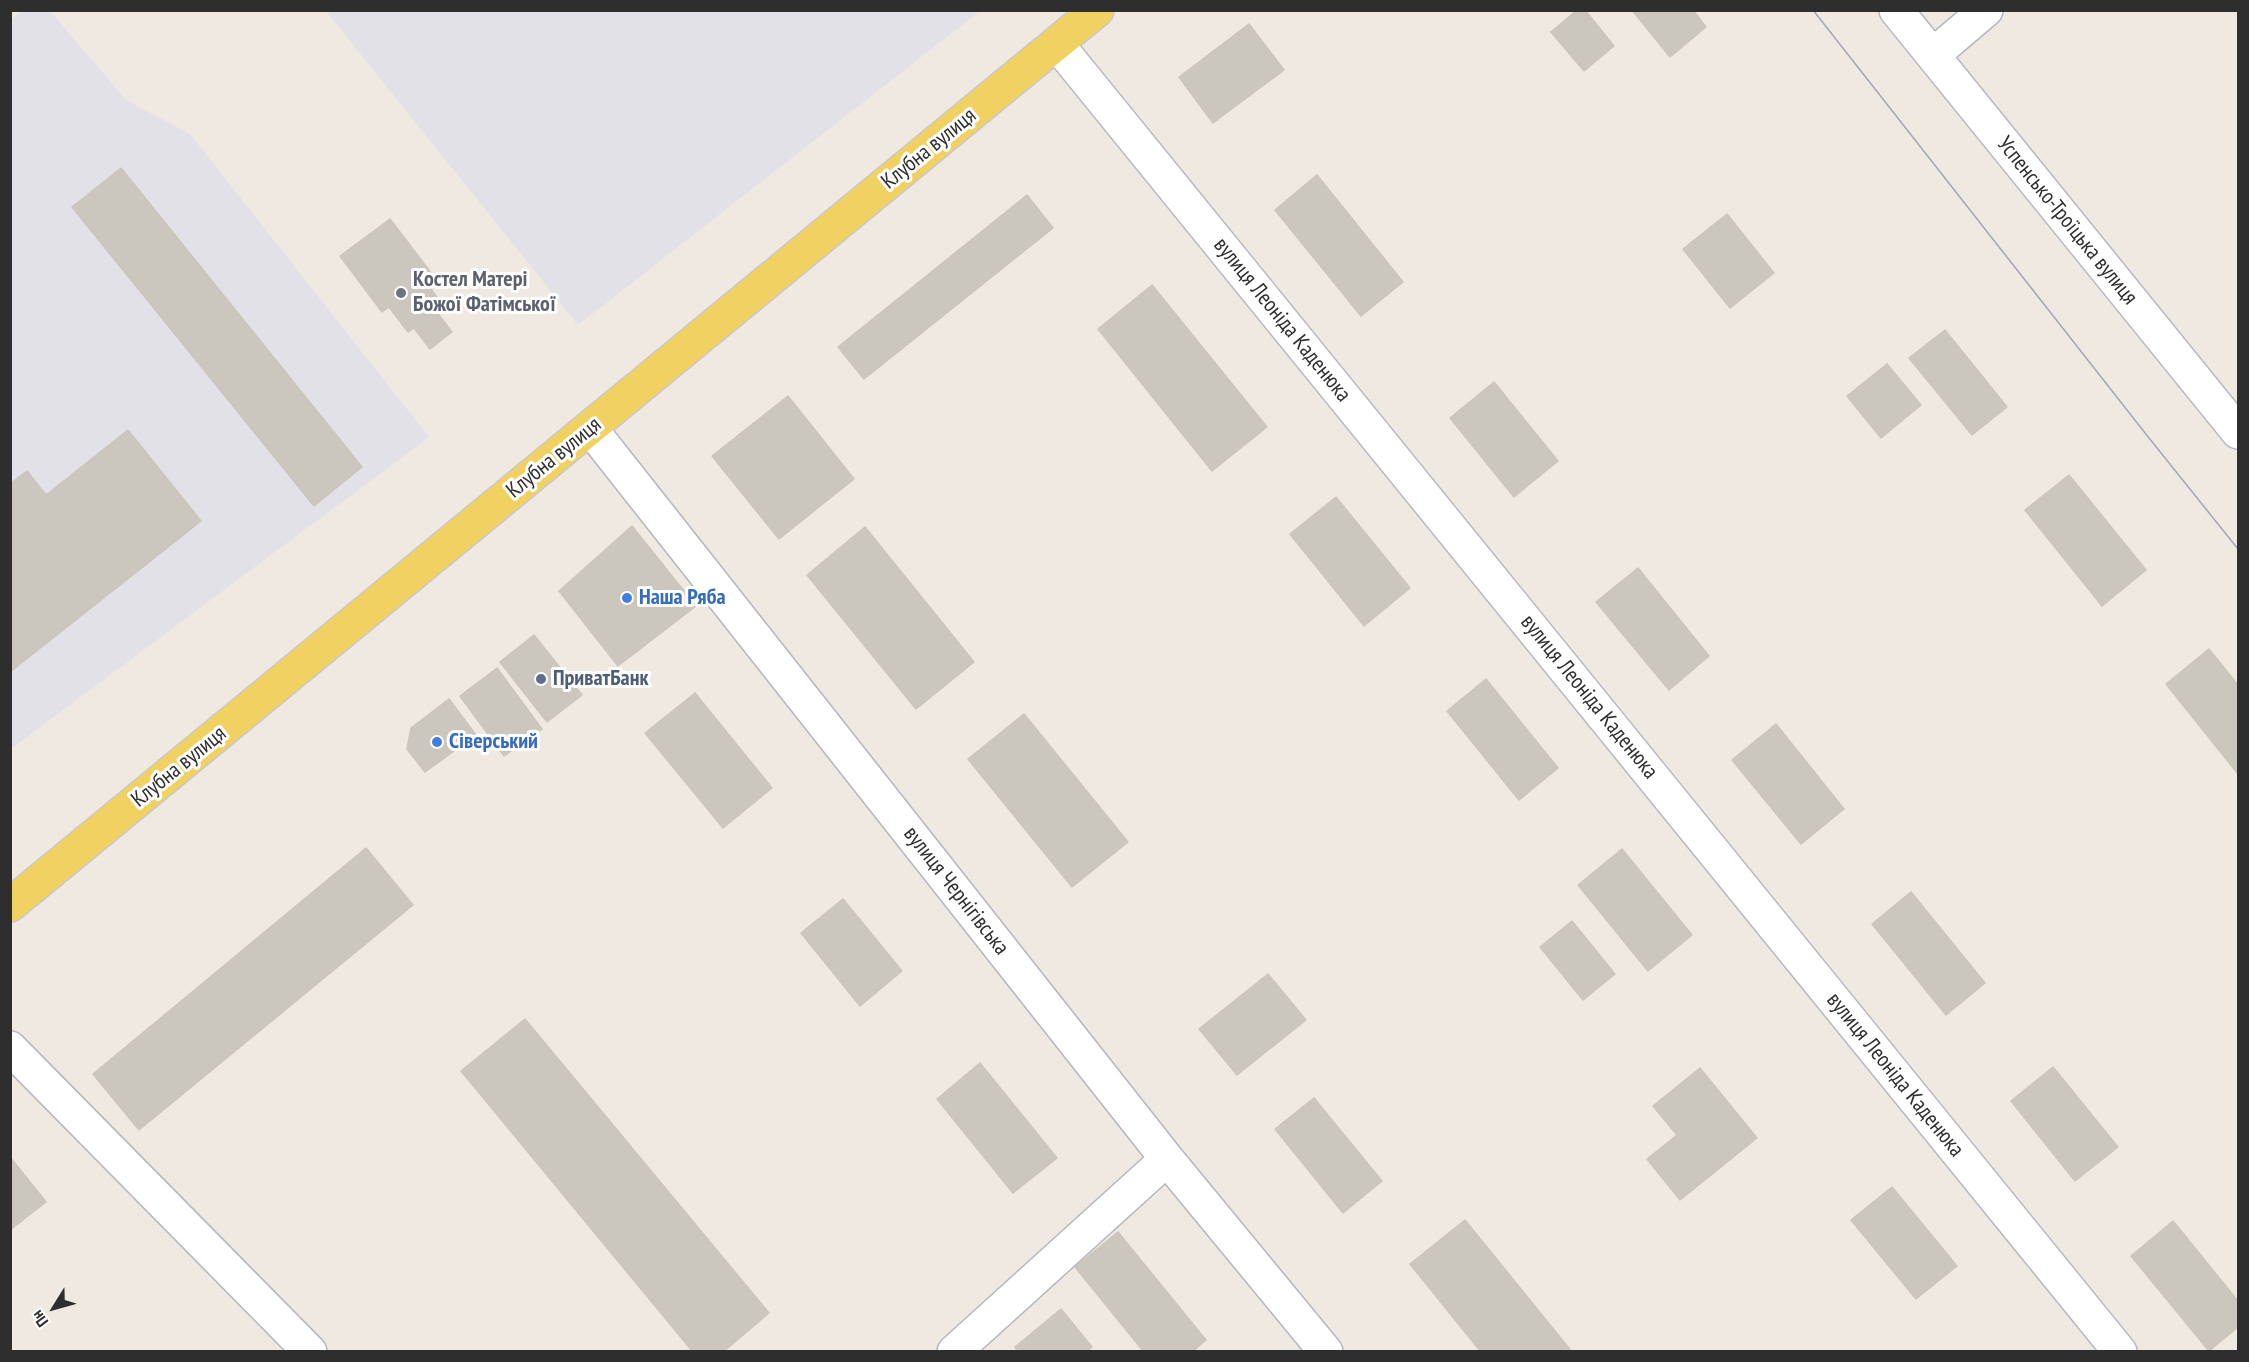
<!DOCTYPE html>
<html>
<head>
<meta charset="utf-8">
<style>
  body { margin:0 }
  #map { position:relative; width:2249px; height:1362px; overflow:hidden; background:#efe9e1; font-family:"PT Sans Narrow",sans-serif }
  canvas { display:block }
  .frame { position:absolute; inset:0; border:12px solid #2e2e2e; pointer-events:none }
  .north { position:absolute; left:24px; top:1278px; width:60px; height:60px; -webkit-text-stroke:4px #fff; paint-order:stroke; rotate:233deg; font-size:16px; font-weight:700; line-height:24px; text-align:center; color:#2e2e2e }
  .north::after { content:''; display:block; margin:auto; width:21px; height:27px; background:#2e2e2e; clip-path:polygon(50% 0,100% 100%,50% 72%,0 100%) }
</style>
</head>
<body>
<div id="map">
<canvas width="2249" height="1362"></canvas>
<div class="frame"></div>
<div class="north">Пн</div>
</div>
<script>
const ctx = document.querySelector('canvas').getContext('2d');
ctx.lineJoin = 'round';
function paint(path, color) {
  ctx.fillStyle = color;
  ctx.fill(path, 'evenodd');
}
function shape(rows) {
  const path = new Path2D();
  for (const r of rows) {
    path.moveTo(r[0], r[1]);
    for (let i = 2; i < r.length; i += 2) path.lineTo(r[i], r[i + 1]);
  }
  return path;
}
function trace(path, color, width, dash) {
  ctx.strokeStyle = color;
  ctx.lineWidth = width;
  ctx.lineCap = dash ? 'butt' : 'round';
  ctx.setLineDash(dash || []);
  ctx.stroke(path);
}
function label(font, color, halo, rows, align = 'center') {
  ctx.font = font + ' "PT Sans Narrow",sans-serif';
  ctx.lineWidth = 6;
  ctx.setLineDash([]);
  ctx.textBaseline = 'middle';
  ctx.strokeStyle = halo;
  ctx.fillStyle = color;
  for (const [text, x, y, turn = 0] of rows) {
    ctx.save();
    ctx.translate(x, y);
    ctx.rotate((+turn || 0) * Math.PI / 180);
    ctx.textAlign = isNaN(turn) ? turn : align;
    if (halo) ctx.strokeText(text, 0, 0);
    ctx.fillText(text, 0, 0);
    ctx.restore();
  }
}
paint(shape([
  [22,11,50,11,126,100,190,134,429,437,11,749,10,20],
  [326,11,980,11,578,325]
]), '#e3e1e8');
const building = shape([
  [1577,10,1585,10,1614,46,1584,71,1551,32,1577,10],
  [1632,10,1693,10,1706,27,1670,57,1632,10],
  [1249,24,1284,70,1213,123,1179,77,1249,24],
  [121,168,362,467,314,506,72,207,121,168],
  [1317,175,1403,282,1361,316,1275,210,1317,175],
  [1027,195,1053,228,864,379,838,347,1027,195],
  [1727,214,1774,273,1730,308,1683,249,1727,214],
  [390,219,432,274,424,280,443,305,436,311,452,332,430,349,414,328,408,332,389,307,382,312,340,256,390,219],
  [1152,285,1267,427,1212,471,1098,329,1152,285],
  [1945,330,2007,407,1972,435,1909,358,1945,330],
  [1887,364,1921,405,1881,438,1847,396,1887,364],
  [1494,382,1558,461,1514,497,1450,418,1494,382],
  [788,396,854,479,779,539,712,456,788,396],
  [128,430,201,521,10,672,10,484,27,471,46,495,128,430],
  [2069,475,2146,570,2102,606,2025,510,2069,475],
  [1336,497,1410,588,1364,626,1290,534,1336,497],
  [632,526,696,606,618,666,559,591,632,526],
  [865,527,974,662,916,709,807,575,865,527],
  [1638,568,1709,656,1669,690,1596,602,1638,568],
  [534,635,582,695,547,722,500,662,534,635],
  [2209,649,2238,685,2238,774,2166,684,2209,649],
  [497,668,542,729,504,756,460,696,497,668],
  [1486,679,1558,768,1519,800,1447,711,1486,679],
  [695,693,772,788,723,828,645,733,695,693],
  [449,699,476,735,425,772,407,749,411,728,449,699],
  [1024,714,1128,842,1072,887,968,759,1024,714],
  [1776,724,1844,809,1801,844,1732,760,1776,724],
  [366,848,413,905,139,1130,93,1074,366,848],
  [1622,849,1692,935,1648,971,1578,885,1622,849],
  [1911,892,1985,983,1946,1015,1872,924,1911,892],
  [843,899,902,971,860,1006,801,933,843,899],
  [1572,921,1615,974,1583,1000,1540,947,1572,921],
  [1268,974,1306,1020,1237,1075,1199,1029,1268,974],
  [525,1019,769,1313,723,1352,693,1352,461,1071,525,1019],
  [980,1063,1057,1158,1013,1193,937,1099,980,1063],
  [2053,1067,2118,1147,2075,1181,2011,1101,2053,1067],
  [1700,1068,1757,1138,1680,1200,1647,1159,1677,1135,1653,1106,1700,1068],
  [1314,1098,1382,1181,1343,1213,1275,1129,1314,1098],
  [10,1157,46,1202,10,1230,10,1157],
  [1892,1187,1957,1266,1916,1299,1851,1220,1892,1187],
  [1465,1220,1572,1352,1481,1352,1410,1264,1465,1220],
  [2173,1221,2238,1301,2238,1327,2209,1351,2131,1256,2173,1221],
  [1118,1232,1206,1340,1192,1352,1144,1352,1075,1267,1118,1232],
  [1061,1309,1092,1347,1086,1352,1019,1352,1015,1347,1061,1309]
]);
paint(building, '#cbc7bf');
trace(building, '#cbc5ba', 1.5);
const minor = shape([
  [1896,10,2238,432],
  [1057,44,2120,1352],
  [1933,55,1986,10],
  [590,428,1167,1159,1326,1352],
  [10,1048,310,1352],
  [954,1352,1167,1159]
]);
const major = shape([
  [10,905,1097,10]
]);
trace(minor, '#b4b7c1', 36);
trace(major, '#c9c9c9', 36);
trace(minor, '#fff', 33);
trace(major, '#f2d163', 33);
trace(shape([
  [1813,10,2149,438,2238,549]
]), '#a3a6b8', 1.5);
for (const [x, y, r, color] of [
  [401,293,6,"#6b7280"],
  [627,598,6,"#3f7fe0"],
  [541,679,6,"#5c6f8a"],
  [437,742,6,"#3f7fe0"]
]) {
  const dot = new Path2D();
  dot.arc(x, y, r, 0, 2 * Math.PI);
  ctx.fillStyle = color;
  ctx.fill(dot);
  trace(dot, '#fff', 2);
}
label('22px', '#2e2e2e', '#fff', [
  ["Клубна вулиця",929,149,-39],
  ["Успенсько-Троїцька вулиця",2067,221,51],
  ["вулиця Леоніда Каденюка",1282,320,51],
  ["Клубна вулиця",554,458,-39],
  ["вулиця Леоніда Каденюка",1589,697,51],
  ["Клубна вулиця",179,767,-39],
  ["вулиця Чернігівська",956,891,52],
  ["вулиця Леоніда Каденюка",1895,1075,51]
]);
label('bold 22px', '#5b616d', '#fff', [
  ["Костел Матері",413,280],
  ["Божої Фатімської",413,305]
], 'left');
label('bold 22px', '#366cbe', '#fff', [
  ["Наша Ряба",639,598],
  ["Сіверський",449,742]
], 'left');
label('bold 22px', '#4e5e75', '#fff', [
  ["ПриватБанк",553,679]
], 'left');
</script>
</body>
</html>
